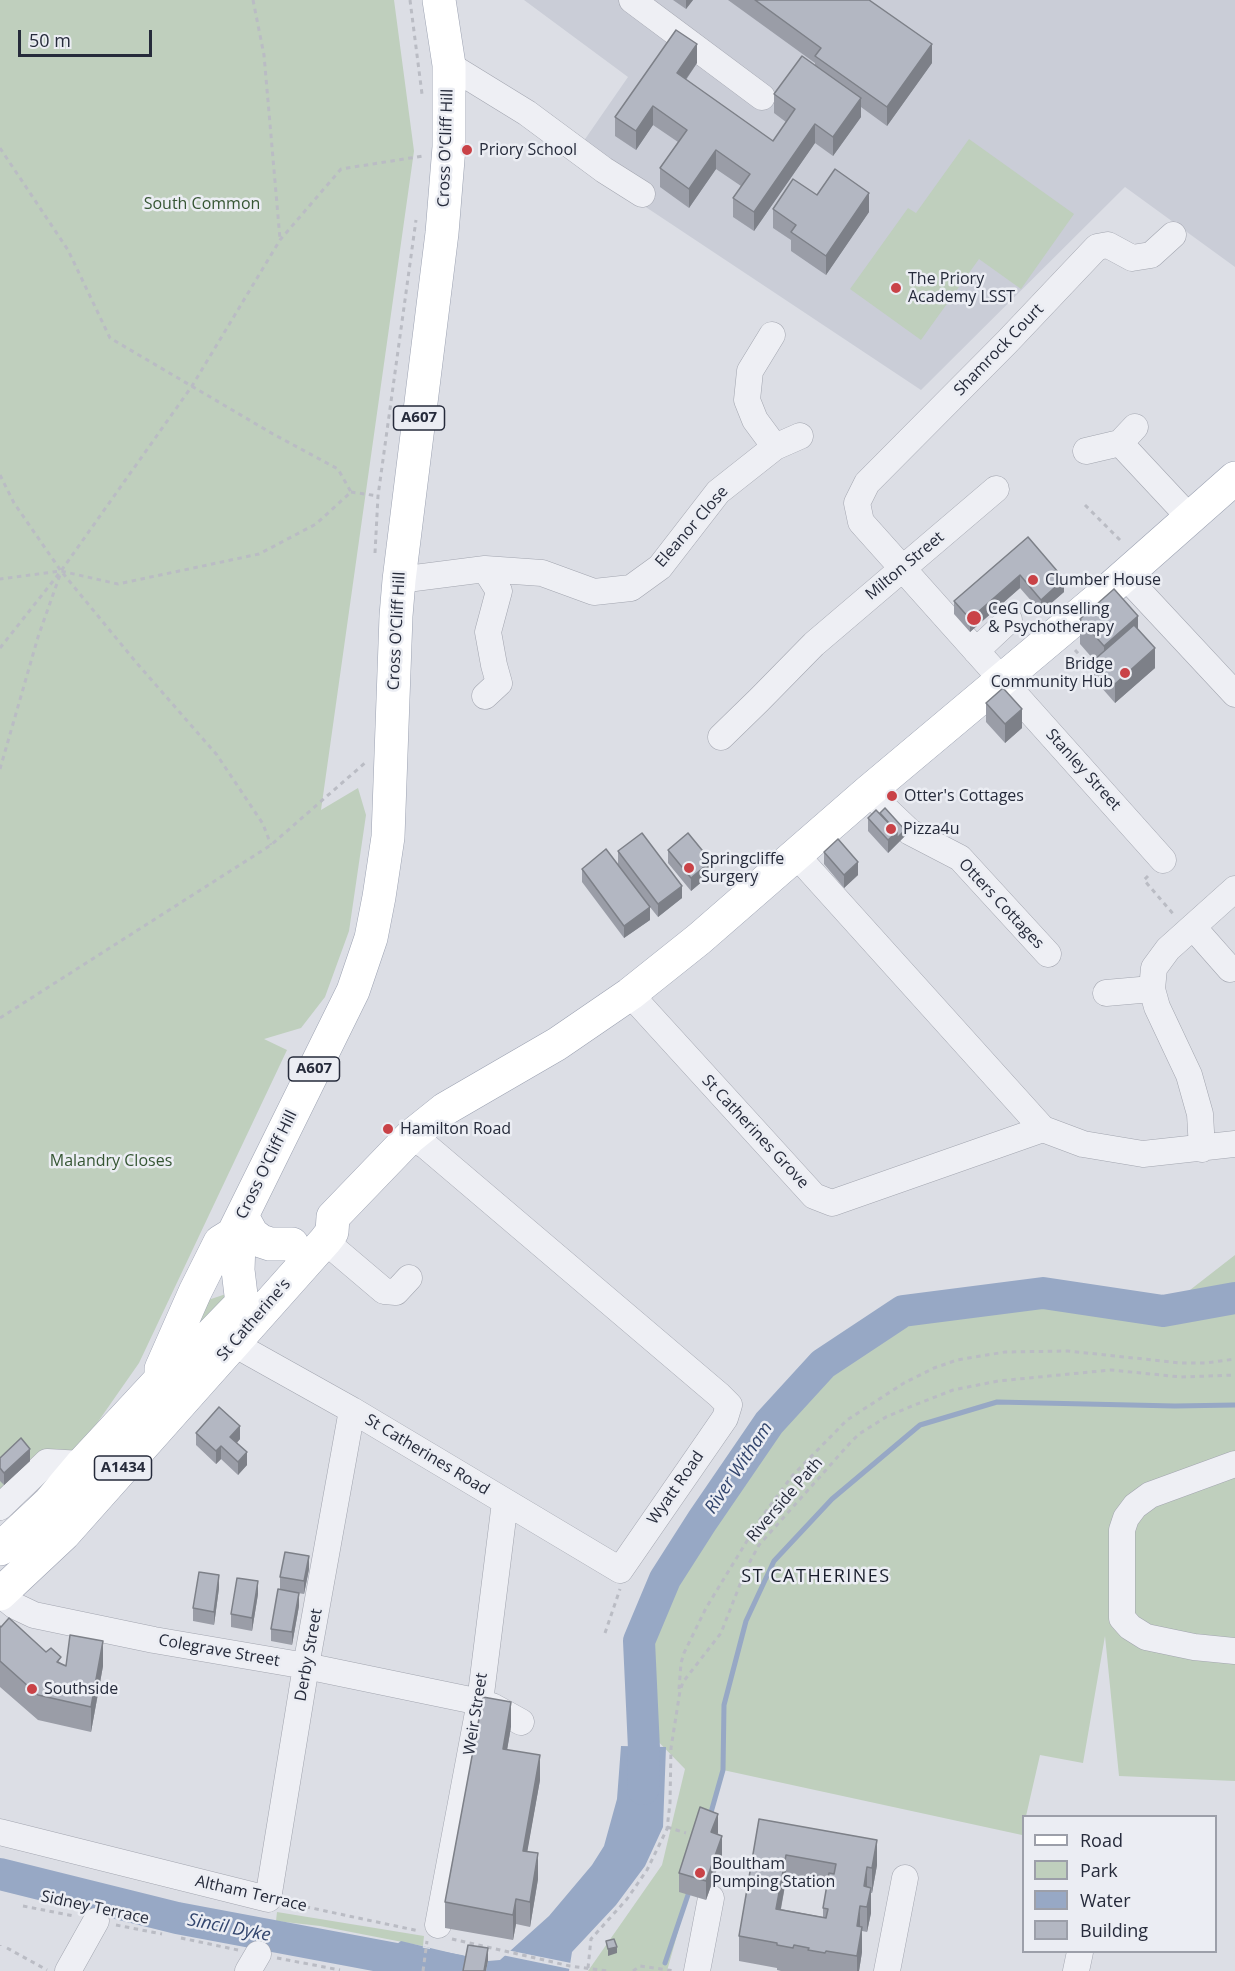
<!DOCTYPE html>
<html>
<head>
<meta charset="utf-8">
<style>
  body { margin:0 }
  #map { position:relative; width:1235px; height:1971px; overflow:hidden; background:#dcdee5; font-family:"Open Sans",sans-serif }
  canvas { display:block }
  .legend { position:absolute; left:1022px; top:1815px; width:195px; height:138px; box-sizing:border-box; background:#ebedf3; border:2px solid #9c9fa9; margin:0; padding:8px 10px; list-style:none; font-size:18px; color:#262b3b }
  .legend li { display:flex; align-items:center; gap:12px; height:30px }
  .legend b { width:30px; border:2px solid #9c9fa9 }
  .scale { position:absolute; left:18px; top:30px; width:134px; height:27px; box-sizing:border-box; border:3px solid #262b3b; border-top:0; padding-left:8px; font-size:18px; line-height:21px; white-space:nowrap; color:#262b3b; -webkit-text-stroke:4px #ebedf3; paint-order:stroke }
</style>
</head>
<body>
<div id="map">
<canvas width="1235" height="1971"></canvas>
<ul class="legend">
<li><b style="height:8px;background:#fff"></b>Road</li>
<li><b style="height:16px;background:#bfcfbd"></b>Park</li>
<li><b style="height:16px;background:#97a8c5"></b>Water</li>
<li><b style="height:16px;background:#b3b7c2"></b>Building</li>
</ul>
<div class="scale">50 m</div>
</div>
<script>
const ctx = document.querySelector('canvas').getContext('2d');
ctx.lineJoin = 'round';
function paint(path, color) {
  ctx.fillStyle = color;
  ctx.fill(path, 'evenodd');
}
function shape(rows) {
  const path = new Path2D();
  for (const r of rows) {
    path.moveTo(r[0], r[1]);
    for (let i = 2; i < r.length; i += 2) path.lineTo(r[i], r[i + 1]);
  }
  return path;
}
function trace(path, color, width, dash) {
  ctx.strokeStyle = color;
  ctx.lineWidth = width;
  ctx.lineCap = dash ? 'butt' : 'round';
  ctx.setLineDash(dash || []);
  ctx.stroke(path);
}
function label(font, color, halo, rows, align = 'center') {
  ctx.font = font + ' "Open Sans",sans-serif';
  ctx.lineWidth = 5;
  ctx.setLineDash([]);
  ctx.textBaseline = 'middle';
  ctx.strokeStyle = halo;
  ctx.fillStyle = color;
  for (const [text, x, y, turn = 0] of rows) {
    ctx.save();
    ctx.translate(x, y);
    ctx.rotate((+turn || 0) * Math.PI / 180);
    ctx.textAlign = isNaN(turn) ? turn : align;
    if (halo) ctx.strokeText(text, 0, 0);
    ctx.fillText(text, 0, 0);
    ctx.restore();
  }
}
paint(shape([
  [524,0,1235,0,1235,267,1125,187,921,390,572,158,628,77]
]), '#cacdd7');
paint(shape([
  [0,0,394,0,414,151,321,810,358,788,366,815,349,931,325,997,301,1028,264,1039,287,1050,139,1363,79,1449,35,1458,0,1492],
  [969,139,1074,214,1021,289,979,259,921,340,850,289,908,208,916,213],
  [1235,1255,1235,1455,1141,1487,1128,1495,1235,1472,1235,1781,1119,1776,1105,1636,1083,1763,1040,1755,1026,1816,1024,1816,1022,1835,723,1770,667,1971,588,1971,662,1865,685,1769,643,1726,639,1641,665,1579,702,1521,769,1423,823,1364,903,1311,1043,1293,1163,1311],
  [232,1292,169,1371,202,1302],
  [277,1912,424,1936,423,1946,320,1926,276,1921]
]), '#bfcfbd');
paint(shape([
  [621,1746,666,1747,663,1827,645,1866,616,1905,572,1952,569,1971,486,1971,488,1961,500,1960,549,1916,592,1865,604,1846,617,1799],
  [401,1941,468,1957,465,1971,392,1971,372,1963]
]), '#97a8c5');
paint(shape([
  [423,1946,430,1948,427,1971,419,1971],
  [507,1950,571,1963,570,1969,502,1955]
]), '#dcdee5');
trace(shape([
  [710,1816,723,1770,724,1705,746,1621,774,1561,832,1499,920,1425,997,1402,1175,1406,1235,1405],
  [665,1963,690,1889]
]), '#97a8c5', 5);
trace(shape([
  [643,1789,644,1749,639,1641,665,1579,702,1521,769,1423,823,1364,903,1311,1043,1293,1163,1311,1235,1298],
  [0,1874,177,1918,460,1971]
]), '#97a8c5', 32);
const minor = shape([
  [632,0,762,97],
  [449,65,527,113,604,170,642,194],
  [772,335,750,371,747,400,755,420,775,447],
  [1120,443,1135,427],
  [1086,451,1120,443,1190,518],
  [1125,576,1235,694],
  [399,580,485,569,542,573,594,592,631,588,660,567,718,492,775,447,800,436],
  [976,651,1009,620],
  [485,696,499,683,494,665,488,632,499,591,485,569],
  [721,737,759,700,814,644,996,489],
  [868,792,910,832,960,858,1048,954],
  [797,856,1043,1129,1083,1144,1143,1154,1235,1144],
  [1163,860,861,522,857,503,867,483,1007,342,1097,247,1108,245,1132,258,1151,255,1173,235],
  [1193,927,1230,969],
  [1106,993,1152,989],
  [630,994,814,1196,832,1203,1043,1129],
  [1202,1149,1200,1114,1189,1075,1157,1007,1152,989,1154,968,1168,949,1235,889],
  [325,1241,384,1291,396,1292,409,1278],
  [234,1344,352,1410,620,1570,725,1418,729,1405,719,1395,426,1146,410,1137],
  [1235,1464,1150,1495,1135,1506,1126,1518,1122,1530,1122,1618,1130,1627,1146,1637,1194,1647,1235,1651],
  [0,1507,47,1462,82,1464],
  [0,1594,15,1606,34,1615,154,1640,306,1666,480,1702,492,1706,521,1722],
  [0,1832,268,1899,306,1666,352,1410],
  [438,1925,480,1702,505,1502],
  [68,1971,96,1921],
  [248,1971,258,1954],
  [697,1971,711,1898],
  [887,1971,905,1878],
  [1076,1971,1080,1952]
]);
const major = shape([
  [242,1216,252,1234,261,1241,270,1244,292,1244],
  [333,1217,410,1137,445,1109,557,1044,630,994,699,939,868,792,1097,600,1235,478],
  [233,1234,353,991,371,938,379,897,388,837,396,616,399,580,442,233,449,147,449,65,439,0],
  [233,1234,239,1243,238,1270,243,1312,242,1330],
  [161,1379,161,1369,195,1292,220,1242,233,1234],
  [0,1549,50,1502,82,1464,161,1379,171,1376,236,1309],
  [0,1594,64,1534,325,1241,332,1232,333,1217]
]);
trace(minor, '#a2a5af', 27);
trace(major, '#9ba1b1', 34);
trace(shape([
  [253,0,264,55,280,239],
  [410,0,422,94],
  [0,148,68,250,110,338,273,434,338,469,351,492,316,524,259,554,118,584,61,571,0,579],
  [0,475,14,503,61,571,135,661,217,755,263,824,271,845],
  [351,492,378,496],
  [1085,505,1123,543],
  [375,553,378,496,416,220],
  [0,648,61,571,192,386,280,240,341,169,423,156],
  [1075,650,1095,672],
  [0,769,38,637,60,575],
  [1148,876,1144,880,1175,916],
  [0,1018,271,845,366,762],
  [605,1633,620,1589],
  [679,1689,681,1663,684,1653,706,1608,761,1518,792,1476,847,1420,904,1383,934,1368,957,1360,1005,1352,1068,1351,1181,1363,1206,1363,1235,1359],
  [667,1827,686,1833],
  [288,1903,419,1931],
  [23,1906,74,1916],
  [116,1925,162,1934],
  [181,1938,238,1950],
  [452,1939,570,1966,608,1971],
  [0,1946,0,1945],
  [7,1948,47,1970],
  [277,1958,340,1970],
  [588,1968,591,1939,627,1899,638,1883,647,1870,667,1829,670,1803,671,1748,680,1691,683,1682,721,1633,746,1569,759,1545,850,1443,859,1434,886,1417,912,1406,953,1390,998,1381,1111,1370,1181,1377,1235,1375],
  [423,1971,427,1941],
  [633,1971,640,1966,675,1971]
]), '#babcc4', 3, [4.5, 4.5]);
trace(minor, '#eeeff4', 26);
trace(major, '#fff', 33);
paint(shape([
  [673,0,693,0,686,9],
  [728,0,869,0,932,63,887,126,861,107,861,117,833,156,815,143,754,231,733,217,733,198,741,186,716,169,689,208,660,187,660,168,678,142,653,125,636,150,615,136,615,117,697,63,686,80,773,141,786,122,774,113,774,94,815,65,815,63],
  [817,195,869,212,826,275,791,251,791,240,773,228,773,209],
  [1028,537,1064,592,1041,612,1020,588,970,632,954,614,954,601],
  [1080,619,1138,629,1155,668,1115,703,1094,679,1094,660,1080,644],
  [986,703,1022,728,1005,743,986,722],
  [880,813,905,836,888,853,868,831,868,818],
  [668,850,711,874,691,891,668,863],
  [618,851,682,898,658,917,650,907,650,920,624,938,582,882,582,869,618,864],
  [824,852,858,875,844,888,824,864],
  [196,1433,240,1439,237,1443,247,1465,238,1475,221,1459,216,1464,196,1445],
  [0,1458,30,1461,4,1485,0,1481],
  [309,1569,304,1594,280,1590,280,1577],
  [219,1588,214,1625,193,1621,193,1608],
  [258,1594,252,1631,231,1627,231,1614],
  [299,1606,292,1645,271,1641,271,1629],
  [0,1626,46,1652,61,1663,66,1666,103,1666,91,1732,38,1720,0,1687],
  [511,1727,507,1749,540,1780,527,1851,538,1879,530,1927,516,1924,513,1940,445,1928,445,1902],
  [759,1819,877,1865,872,1893,871,1893,871,1913,867,1932,862,1931,862,1952,859,1971,781,1971,777,1970,777,1968,739,1961,739,1936],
  [786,1880,827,1887,823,1908,823,1917,781,1909],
  [718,1833,722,1855,706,1900,679,1892,679,1873]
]), '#9a9da7');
paint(shape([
  [686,0,693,0,686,9],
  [697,44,697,63,677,92,677,73],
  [932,44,932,63,887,126,887,107],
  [861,98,861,117,833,156,833,137],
  [653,106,653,125,636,150,636,131],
  [815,124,815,143,754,231,754,212],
  [716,150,716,169,689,208,689,189],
  [869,193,869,212,826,275,826,256],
  [1020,575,1020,588,970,632,970,619],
  [1064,579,1064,592,1041,612,1041,600],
  [1138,616,1138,641,1104,671,1104,646],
  [1155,648,1155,668,1115,703,1115,684],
  [1022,709,1022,728,1005,743,1005,724],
  [905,830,905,836,888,853,888,840,897,832],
  [711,861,711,874,691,891,691,878],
  [858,862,858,875,844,888,844,875],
  [682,886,682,898,658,917,658,904],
  [650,907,650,920,624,938,624,926],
  [240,1426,240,1439,230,1450,230,1437],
  [221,1446,221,1459,216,1464,216,1451],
  [30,1449,30,1461,4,1485,4,1473],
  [247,1452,247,1465,238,1475,238,1462],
  [309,1556,309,1569,304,1594,304,1581],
  [219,1575,219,1588,214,1625,214,1612],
  [258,1581,258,1594,252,1631,252,1618],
  [299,1593,299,1606,292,1645,292,1632],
  [103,1641,103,1666,91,1732,91,1707],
  [511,1702,511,1727,503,1774,503,1749],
  [540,1755,540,1780,523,1876,523,1851],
  [718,1814,718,1833,711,1851,711,1832],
  [722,1836,722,1855,706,1900,706,1881],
  [877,1840,877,1865,872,1893,872,1868],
  [538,1853,538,1879,530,1927,530,1902],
  [786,1855,786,1880,776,1934,776,1909],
  [867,1867,867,1892,864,1886],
  [871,1888,871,1913,867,1932,867,1907],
  [516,1899,516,1924,513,1940,513,1915],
  [860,1906,860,1931,857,1926],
  [862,1927,862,1952,859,1971,857,1971,857,1956],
  [617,1947,617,1953,608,1956,608,1949],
  [488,1948,488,1961,486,1971,484,1971]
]), '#7d8088');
const building = shape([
  [755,0,869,0,932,44,887,107,815,56,821,48,755,0],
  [676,30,697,44,677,73,773,141,795,109,774,94,802,56,861,98,833,137,815,124,754,212,733,198,750,174,716,150,689,189,660,168,687,130,653,106,636,131,615,117,676,30],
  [835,169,869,193,826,256,791,232,796,225,773,209,793,179,817,195,835,169],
  [1028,537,1064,579,1041,600,1020,575,970,619,954,601,1028,537],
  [1114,589,1138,616,1104,646,1080,619,1114,589],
  [1134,625,1155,648,1115,684,1094,660,1134,625],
  [1003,688,1022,709,1005,724,986,703,1003,688],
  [885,808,905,830,897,838,897,832,880,813,885,808],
  [876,810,897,832,888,840,868,818,876,810],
  [642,833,682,886,658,904,618,851,642,833],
  [688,833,711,861,691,878,668,850,688,833],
  [838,839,858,862,844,875,824,852,838,839],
  [606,849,650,907,624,926,582,869,606,849],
  [219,1407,240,1426,230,1437,247,1452,238,1462,221,1446,216,1451,196,1433,219,1407],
  [21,1438,30,1449,4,1473,0,1468,0,1458,21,1438],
  [285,1552,309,1556,304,1581,280,1577,285,1552],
  [199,1572,219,1575,214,1612,193,1608,199,1572],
  [237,1578,258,1581,252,1618,231,1614,237,1578],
  [278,1589,299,1593,292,1632,271,1629,278,1589],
  [9,1618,46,1652,51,1648,61,1657,57,1662,66,1666,70,1635,103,1641,91,1707,38,1695,0,1661,0,1626,1,1627,9,1618],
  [483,1697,511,1702,503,1749,540,1755,523,1851,538,1853,530,1902,516,1899,513,1915,445,1902,483,1697],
  [700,1807,718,1814,711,1832,722,1836,706,1881,679,1873,700,1807],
  [759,1819,877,1840,872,1868,867,1867,864,1886,871,1888,867,1907,860,1906,857,1926,862,1927,857,1956,826,1951,825,1953,808,1950,809,1948,794,1945,793,1948,777,1945,777,1943,739,1936,759,1819],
  [786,1855,836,1864,834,1874,829,1873,823,1908,828,1909,826,1918,776,1909,786,1855],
  [614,1939,617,1947,608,1949,606,1941,614,1939],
  [468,1945,488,1948,484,1971,463,1971,468,1945]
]);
paint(building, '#b3b7c2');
trace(building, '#7d8088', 1.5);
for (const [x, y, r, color] of [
  [467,150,6,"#c94247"],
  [896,288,6,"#c94247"],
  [1033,580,6,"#c94247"],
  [974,618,8,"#c94247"],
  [1125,673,6,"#c94247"],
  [892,796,6,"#c94247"],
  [891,829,6,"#c94247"],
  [689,868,6,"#c94247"],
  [388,1129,6,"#c94247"],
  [32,1689,6,"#c94247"],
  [700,1873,6,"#c94247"]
]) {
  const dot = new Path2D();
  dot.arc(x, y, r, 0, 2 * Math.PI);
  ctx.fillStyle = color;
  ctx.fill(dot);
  trace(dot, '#ebedf3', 2);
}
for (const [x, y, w] of [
  [419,418,51],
  [314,1069,51],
  [123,1468,57]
]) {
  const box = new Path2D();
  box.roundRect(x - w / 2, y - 12, w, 24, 4.5);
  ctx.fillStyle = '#ebedf3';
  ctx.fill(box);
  trace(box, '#262b3b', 1.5);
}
label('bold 15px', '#262b3b', null, [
  ["A607",419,418],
  ["A607",314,1069],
  ["A1434",123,1468]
]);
label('16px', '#262b3b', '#ebedf3', [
  ["Cross O'Cliff Hill",446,148,-88],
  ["Shamrock Court",999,350,-46],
  ["Eleanor Close",692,527,-49],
  ["Milton Street",905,566,-40],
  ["Cross O'Cliff Hill",397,631,-87],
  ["Stanley Street",1083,770,48],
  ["Otters Cottages",1001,904,47],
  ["St Catherines Grove",755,1132,47],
  ["Cross O'Cliff Hill",267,1165,-64],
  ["St Catherine's",254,1320,-49],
  ["St Catherines Road",427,1455,31],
  ["Wyatt Road",676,1488,-55],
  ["Riverside Path",785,1500,-49],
  ["Colegrave Street",219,1651,10],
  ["Derby Street",309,1655,-80],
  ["Weir Street",476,1714,-81],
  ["Altham Terrace",251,1894,13],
  ["Sidney Terrace",95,1908,12]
]);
label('16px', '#262b3b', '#ebedf3', [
  ["Priory School",479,150],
  ["The Priory",908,279],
  ["Academy LSST",908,297],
  ["Clumber House",1045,580],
  ["CeG Counselling",988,609],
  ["& Psychotherapy",988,627],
  ["Bridge",1113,664,"right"],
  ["Community Hub",1113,682,"right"],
  ["Otter's Cottages",904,796],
  ["Pizza4u",903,829],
  ["Springcliffe",701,859],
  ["Surgery",701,877],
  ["Hamilton Road",400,1129],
  ["Southside",44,1689],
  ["Boultham",712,1864],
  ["Pumping Station",712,1882]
], 'left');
label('16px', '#365634', '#ebedf3', [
  ["South Common",202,204],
  ["Malandry Closes",111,1161]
]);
label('italic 18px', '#32456d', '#ebedf3', [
  ["River Witham",739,1468,-56],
  ["Sincil Dyke",229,1928,11]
]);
ctx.letterSpacing = '1.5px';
label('18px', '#181d2b', '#ebedf3', [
  ["ST CATHERINES",816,1577]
]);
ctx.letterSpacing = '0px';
</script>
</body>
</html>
